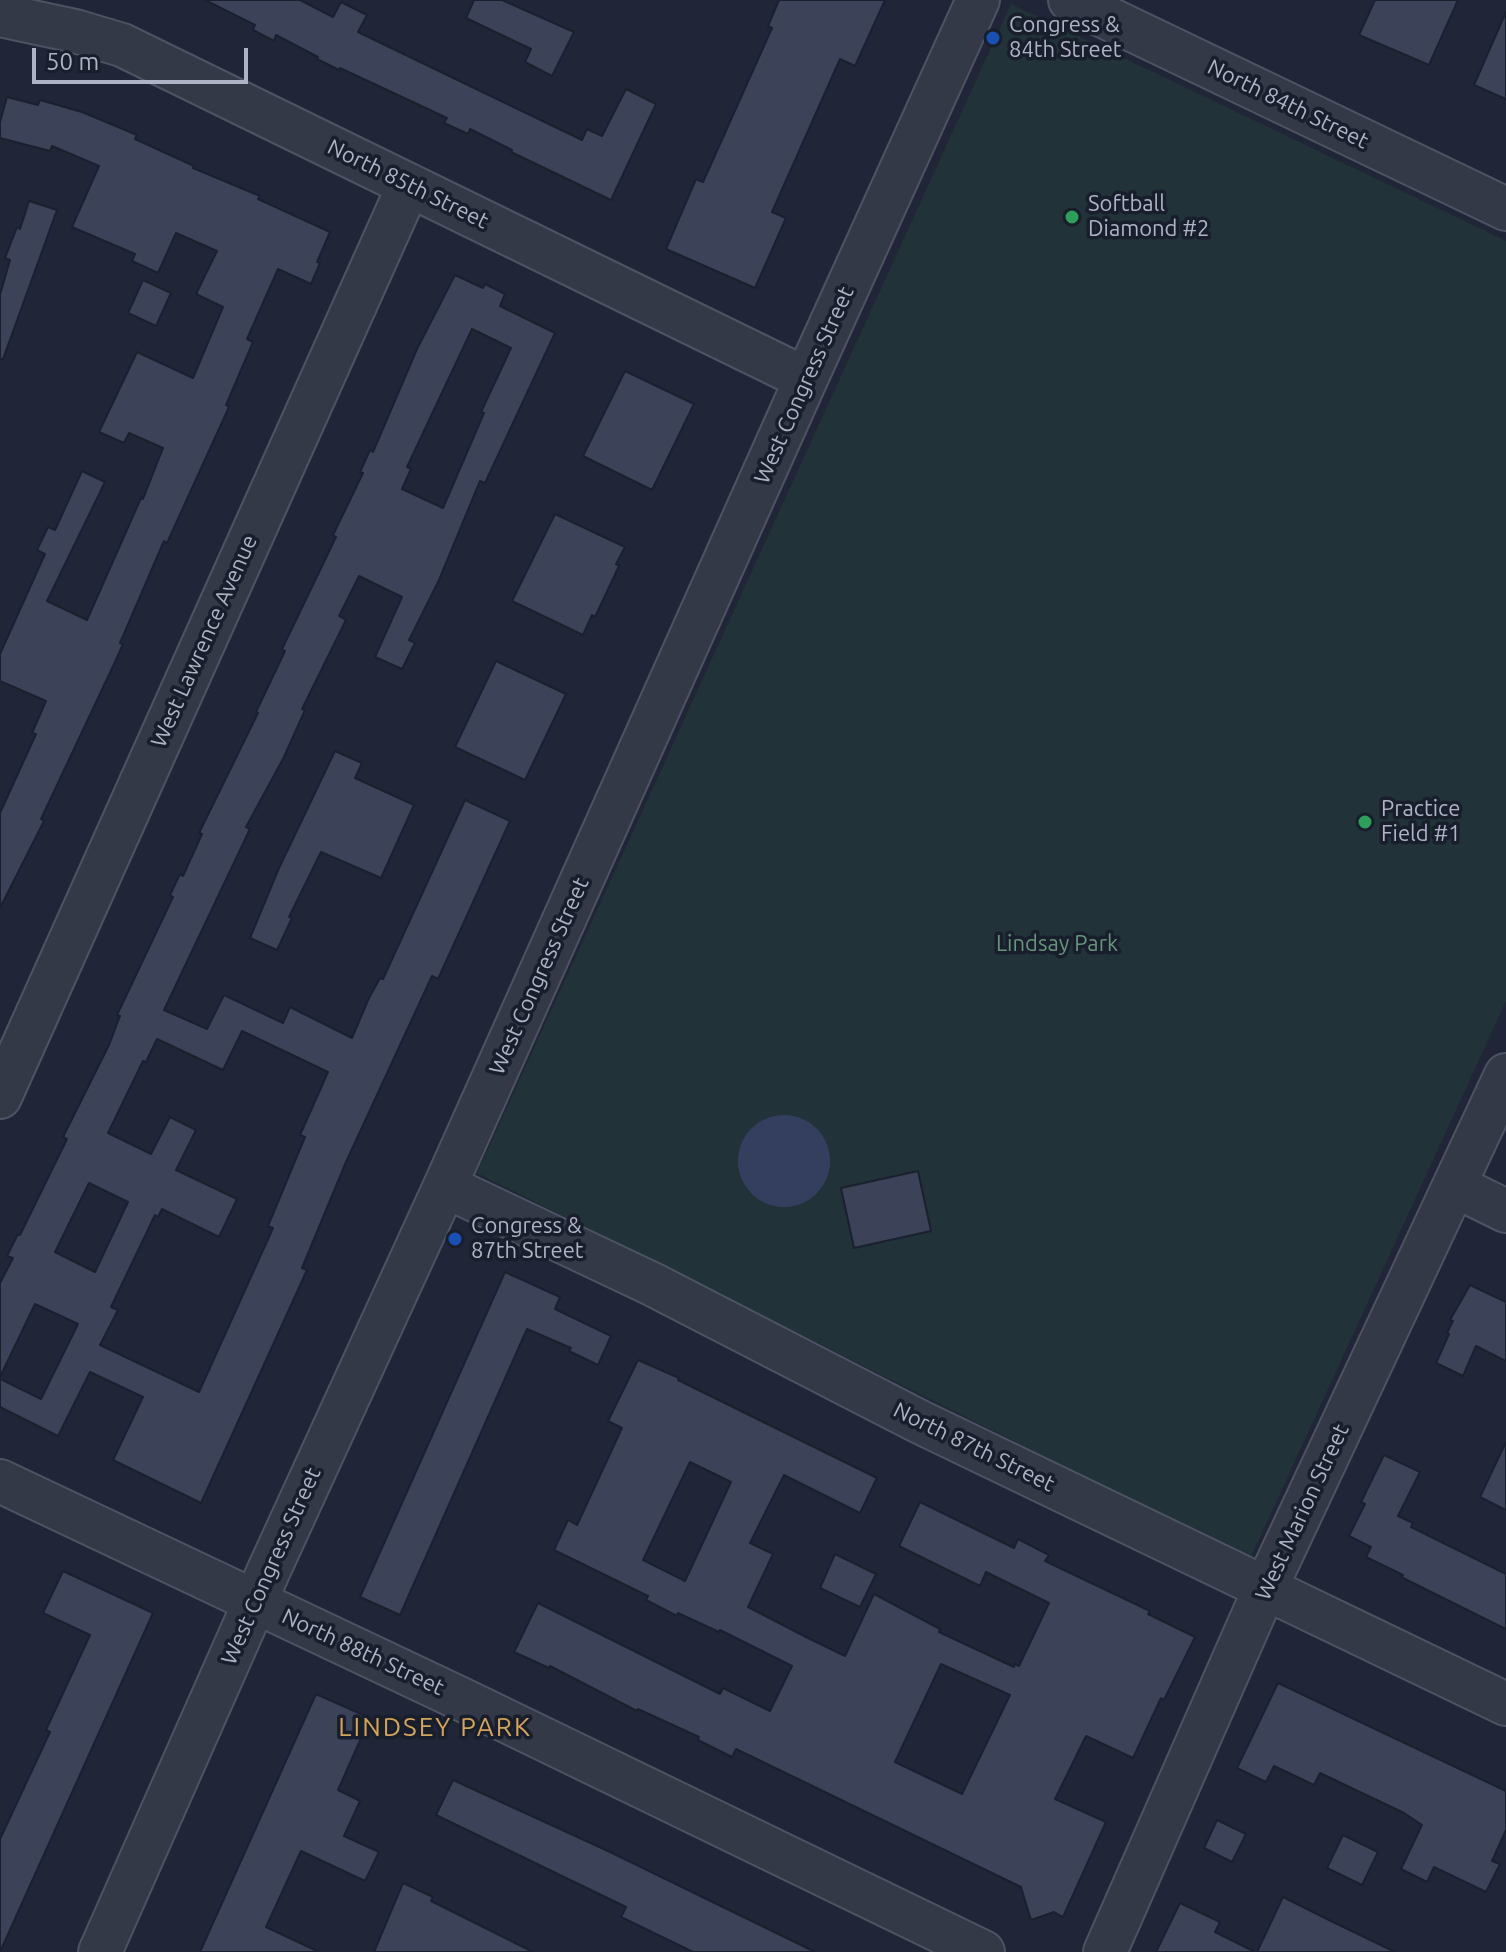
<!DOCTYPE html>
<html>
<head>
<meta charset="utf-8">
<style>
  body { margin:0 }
  #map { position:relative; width:1506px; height:1952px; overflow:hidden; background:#202638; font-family:Ubuntu,sans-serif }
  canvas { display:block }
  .scale { position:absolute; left:32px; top:48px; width:216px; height:36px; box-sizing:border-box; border:4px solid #aeb3c5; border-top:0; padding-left:10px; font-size:24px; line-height:28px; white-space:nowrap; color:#aeb3c5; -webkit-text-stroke:6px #191e2d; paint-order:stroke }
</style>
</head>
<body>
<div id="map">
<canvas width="1506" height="1952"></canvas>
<div class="scale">50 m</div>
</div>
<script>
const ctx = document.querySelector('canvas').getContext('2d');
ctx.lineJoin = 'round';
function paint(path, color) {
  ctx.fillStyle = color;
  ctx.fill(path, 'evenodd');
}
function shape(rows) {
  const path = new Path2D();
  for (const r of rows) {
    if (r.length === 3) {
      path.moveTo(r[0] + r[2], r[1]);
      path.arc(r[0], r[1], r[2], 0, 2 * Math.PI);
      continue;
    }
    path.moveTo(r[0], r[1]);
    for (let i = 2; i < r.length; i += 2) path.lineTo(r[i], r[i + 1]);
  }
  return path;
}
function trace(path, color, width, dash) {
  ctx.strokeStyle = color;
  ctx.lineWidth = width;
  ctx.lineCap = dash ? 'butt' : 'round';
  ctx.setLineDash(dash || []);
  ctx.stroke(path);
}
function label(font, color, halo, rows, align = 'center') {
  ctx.font = font + ' Ubuntu,sans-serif';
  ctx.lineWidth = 7;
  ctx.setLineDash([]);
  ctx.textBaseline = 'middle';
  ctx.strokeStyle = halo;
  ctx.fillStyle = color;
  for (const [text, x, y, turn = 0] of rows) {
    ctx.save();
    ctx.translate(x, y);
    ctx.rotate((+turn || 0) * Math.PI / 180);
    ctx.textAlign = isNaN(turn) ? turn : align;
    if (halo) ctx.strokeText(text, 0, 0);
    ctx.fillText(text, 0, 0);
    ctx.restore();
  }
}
paint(shape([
  [1011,4,1506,241,1506,1001,1250,1559,477,1173]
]), '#223239');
paint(shape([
  [784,1161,46]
]), '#343f60');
const building = shape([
  [205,0,300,0,333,17,341,2,367,15,358,32,582,140,587,129,602,136,626,89,656,104,611,200,511,152,512,150,470,129,468,134,444,123,447,118,340,68,339,70,317,59,318,57,276,35,274,41,253,30,255,25,205,0],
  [474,0,502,0,574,32,552,76,525,62,531,49,466,18,474,0],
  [779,0,885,0,855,66,840,59,772,212,786,218,755,288,666,249,696,179,703,182,772,28,768,26,779,0],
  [1375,0,1458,0,1429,65,1359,35,1375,0],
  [1506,12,1506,99,1474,85,1506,12],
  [7,97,38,105,40,100,82,112,137,135,135,139,194,166,193,168,260,196,258,199,330,232,317,262,320,263,311,284,278,269,247,339,253,342,226,405,229,407,167,543,164,541,120,643,123,644,115,662,41,819,44,821,0,908,0,813,36,734,32,733,46,701,0,681,0,654,45,554,37,550,48,527,55,530,82,471,105,482,47,601,87,620,141,498,143,499,163,448,129,433,124,443,99,432,137,352,193,378,223,307,196,294,217,251,176,233,158,273,132,261,135,254,72,227,99,166,52,146,50,151,0,138,0,122,7,97],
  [29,201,57,210,3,359,0,359,0,295,10,260,5,258,17,227,20,229,29,201],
  [455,275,483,288,485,284,505,294,500,306,555,333,485,483,480,481,439,580,409,640,415,643,402,669,375,657,402,597,359,576,339,616,346,620,302,709,305,710,284,757,246,827,250,829,164,1010,207,1029,224,995,283,1023,290,1007,352,1038,369,998,380,978,383,979,465,800,510,821,438,979,432,976,346,1162,302,1268,307,1270,201,1503,113,1460,143,1397,90,1372,58,1436,0,1407,0,1379,41,1399,78,1324,35,1304,0,1377,0,1283,13,1258,7,1256,18,1234,20,1235,67,1139,63,1137,109,1045,120,1016,117,1015,173,897,170,895,180,874,183,876,202,834,199,833,258,713,256,712,285,651,282,649,336,537,333,535,363,473,360,472,370,450,373,452,417,349,455,275],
  [472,329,511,348,481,412,484,413,443,508,402,489,411,469,407,467,472,329],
  [242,1031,328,1072,300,1135,305,1137,268,1226,273,1228,199,1392,100,1345,118,1310,111,1307,155,1215,158,1217,162,1209,219,1237,237,1199,176,1170,196,1130,170,1117,151,1154,108,1133,143,1061,146,1062,157,1039,223,1070,242,1031],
  [89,1183,128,1202,95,1272,55,1252,89,1183],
  [143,280,171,293,156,326,128,313,143,280],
  [625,371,694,404,652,490,583,456,625,371],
  [555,514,625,547,616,564,619,566,595,617,592,615,583,635,512,601,555,514],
  [496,661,566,694,525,780,455,747,496,661],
  [335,751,362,763,355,778,414,805,381,878,321,852,289,917,292,918,277,950,250,938,279,868,335,751],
  [918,1171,931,1231,854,1248,841,1188,918,1171],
  [505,1272,560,1297,555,1309,611,1336,598,1365,569,1351,571,1348,527,1329,400,1615,360,1597,505,1272],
  [1470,1285,1506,1302,1506,1361,1476,1346,1463,1376,1436,1363,1449,1334,1447,1333,1453,1321,1450,1320,1470,1285],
  [638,1360,679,1378,678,1380,877,1478,860,1513,784,1475,750,1543,773,1554,748,1607,806,1637,845,1656,874,1594,940,1629,939,1632,1014,1667,1015,1664,1019,1666,1049,1603,986,1572,980,1586,899,1546,920,1502,1014,1548,1018,1539,1049,1555,1045,1561,1150,1611,1148,1614,1195,1637,1164,1700,1161,1698,1133,1758,1086,1736,1055,1799,1106,1822,1063,1917,1054,1912,1031,1920,1021,1887,736,1749,732,1757,698,1740,699,1737,638,1709,637,1711,550,1666,549,1668,514,1652,538,1603,720,1694,723,1688,770,1711,792,1666,720,1630,719,1632,678,1613,677,1616,646,1600,648,1596,554,1550,568,1520,577,1525,622,1428,608,1421,638,1360],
  [690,1462,731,1482,685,1581,643,1560,690,1462],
  [941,1664,1010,1695,962,1794,895,1762,941,1664],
  [1506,1442,1506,1510,1480,1497,1506,1442],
  [1384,1455,1420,1472,1398,1516,1413,1523,1411,1527,1506,1574,1506,1629,1401,1577,1403,1575,1366,1557,1371,1547,1349,1536,1365,1504,1361,1502,1384,1455],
  [835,1554,876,1574,860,1607,820,1588,835,1554],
  [63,1571,153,1613,0,1952,0,1839,50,1732,46,1730,90,1635,43,1613,63,1571],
  [1278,1683,1506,1791,1506,1830,1492,1861,1500,1864,1486,1892,1434,1867,1427,1882,1401,1869,1422,1825,1404,1813,1320,1773,1314,1785,1274,1766,1266,1782,1237,1768,1278,1683],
  [316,1694,370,1718,338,1790,360,1801,344,1836,379,1852,365,1881,301,1851,266,1927,319,1952,200,1952,316,1694],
  [453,1780,608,1851,815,1952,693,1952,621,1917,626,1907,436,1815,453,1780],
  [1217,1820,1246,1834,1232,1862,1204,1848,1217,1820],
  [1343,1835,1378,1852,1362,1885,1327,1868,1343,1835],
  [403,1883,433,1897,431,1901,533,1952,374,1952,403,1883],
  [1283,1897,1333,1922,1395,1952,1257,1952,1283,1897],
  [1180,1903,1220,1922,1215,1932,1255,1952,1156,1952,1180,1903]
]);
paint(building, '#3c4358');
trace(building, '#1b202f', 2);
const minor = shape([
  [1070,0,1506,209],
  [0,15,75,31,122,45,806,379],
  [0,1097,409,185],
  [445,1186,652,1284,920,1422,1506,1704],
  [1455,1186,1506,1211],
  [0,1481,461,1699,983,1952],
  [100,1952,269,1570,445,1186,806,379,978,0],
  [1105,1952,1255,1611,1506,1075]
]);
trace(minor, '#4e5363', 46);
trace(minor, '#343948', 42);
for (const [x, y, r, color] of [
  [993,38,8,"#1a4fb4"],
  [1072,217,8,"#2e9e5b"],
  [1365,822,8,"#2e9e5b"],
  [455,1239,8,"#1a4fb4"]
]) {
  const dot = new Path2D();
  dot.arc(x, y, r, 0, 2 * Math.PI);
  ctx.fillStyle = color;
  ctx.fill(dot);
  trace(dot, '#191e2d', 3);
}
label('22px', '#aeb3c5', '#191e2d', [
  ["Congress &",1009,25],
  ["84th Street",1009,50],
  ["Softball",1088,204],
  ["Diamond #2",1088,229],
  ["Practice",1381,809],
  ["Field #1",1381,834],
  ["Congress &",471,1226],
  ["87th Street",471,1251]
], 'left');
label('22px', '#aeb3c5', '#191e2d', [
  ["North 84th Street",1288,104,26],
  ["North 85th Street",408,184,26],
  ["West Congress Street",804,385,-66],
  ["West Lawrence Avenue",204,641,-66],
  ["West Congress Street",539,976,-66],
  ["North 87th Street",974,1447,26],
  ["West Marion Street",1302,1512,-65],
  ["West Congress Street",271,1566,-66],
  ["North 88th Street",363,1652,25]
]);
label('22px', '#669579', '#191e2d', [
  ["Lindsay Park",1057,944]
]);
ctx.letterSpacing = '2px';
label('26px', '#d3a45b', '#191e2d', [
  ["LINDSEY PARK",435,1727]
]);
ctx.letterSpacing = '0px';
</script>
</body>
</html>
